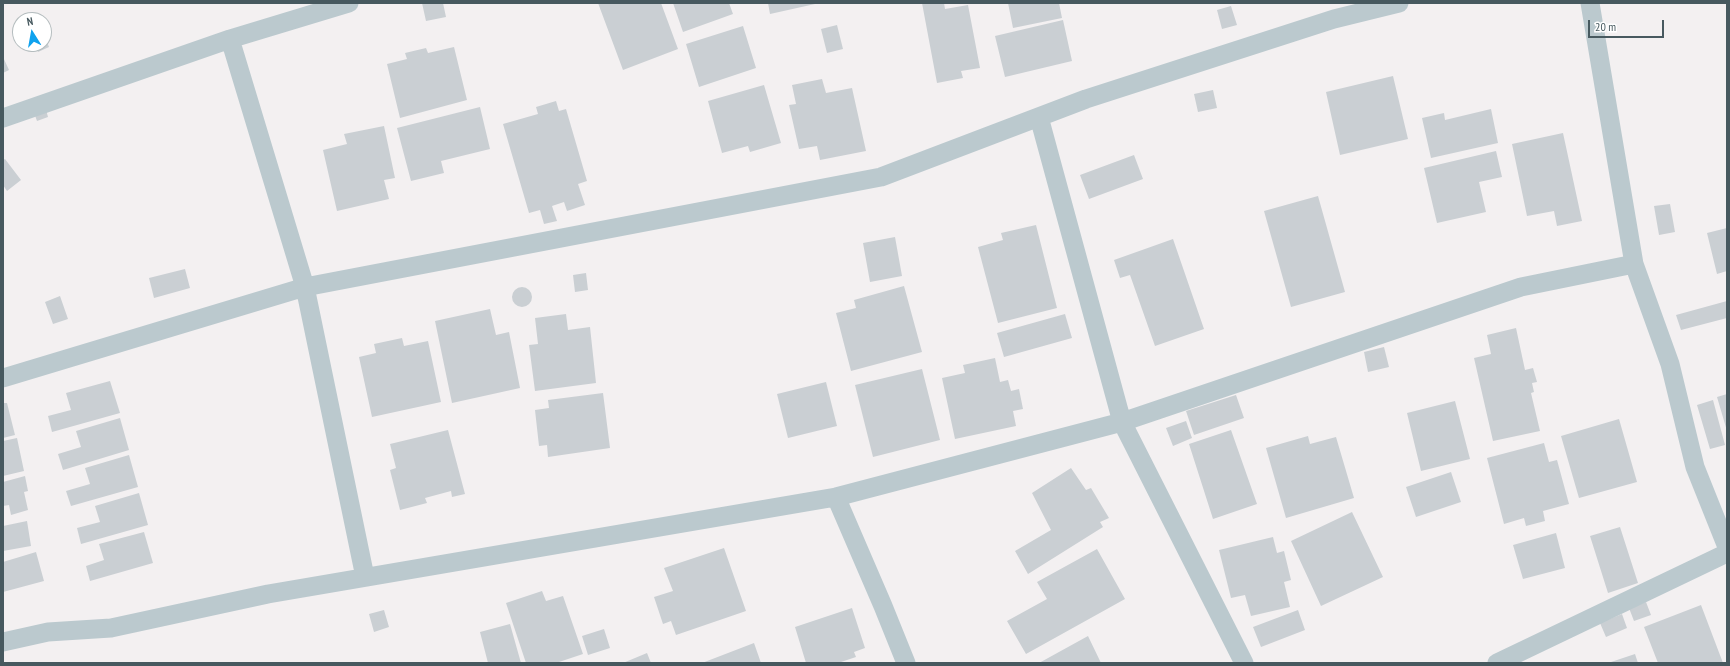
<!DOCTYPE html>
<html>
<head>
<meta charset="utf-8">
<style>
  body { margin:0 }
  #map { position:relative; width:1730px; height:666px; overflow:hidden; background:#f3f0f1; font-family:"PT Sans Narrow",sans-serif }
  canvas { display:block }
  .frame { position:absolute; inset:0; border:4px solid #47595f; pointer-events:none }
  .north { position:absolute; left:12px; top:12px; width:40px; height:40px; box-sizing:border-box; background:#fff; border:1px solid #b5bdbf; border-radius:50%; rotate:349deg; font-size:11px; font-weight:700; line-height:16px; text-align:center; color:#47595f }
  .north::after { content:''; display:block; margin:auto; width:14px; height:18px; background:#0fa2ee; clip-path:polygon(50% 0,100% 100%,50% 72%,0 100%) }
  .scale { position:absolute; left:1588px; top:20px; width:76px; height:18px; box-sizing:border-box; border:2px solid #47595f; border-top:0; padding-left:5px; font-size:12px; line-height:14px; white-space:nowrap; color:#47595f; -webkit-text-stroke:3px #fff; paint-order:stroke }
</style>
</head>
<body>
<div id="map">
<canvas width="1730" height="666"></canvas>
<div class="frame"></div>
<div class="north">N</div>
<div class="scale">20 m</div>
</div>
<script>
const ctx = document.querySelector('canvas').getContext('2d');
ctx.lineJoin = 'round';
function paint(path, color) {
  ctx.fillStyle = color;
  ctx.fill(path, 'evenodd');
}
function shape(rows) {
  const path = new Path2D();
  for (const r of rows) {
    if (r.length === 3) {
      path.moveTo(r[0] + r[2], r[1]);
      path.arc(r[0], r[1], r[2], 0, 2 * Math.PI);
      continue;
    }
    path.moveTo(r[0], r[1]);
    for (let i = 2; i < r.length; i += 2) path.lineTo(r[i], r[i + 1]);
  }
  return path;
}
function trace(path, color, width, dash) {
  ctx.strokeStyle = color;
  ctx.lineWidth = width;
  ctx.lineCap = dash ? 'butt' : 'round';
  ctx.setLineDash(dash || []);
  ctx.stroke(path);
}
paint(shape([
  [422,3,443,3,446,17,426,21],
  [598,3,661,3,678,49,623,70],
  [673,3,729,3,733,14,683,32],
  [768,3,815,3,815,4,770,14],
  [922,3,944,3,945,9,968,5,980,68,961,71,963,78,937,83],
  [1008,3,1059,3,1062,18,1013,28],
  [1231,6,1237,25,1222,29,1217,10],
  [1063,20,1072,61,1005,77,995,36],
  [837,25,843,49,827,53,821,29],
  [743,26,756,68,699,87,686,44],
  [44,39,46,39,49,47,38,52,35,44,44,44],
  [454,47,467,100,400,118,387,64,407,59,405,53,426,48,428,53],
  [3,57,9,70,3,73],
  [1393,76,1408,139,1340,155,1326,92],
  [822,79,826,93,852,88,866,151,820,160,817,146,799,149,789,105,796,104,792,85],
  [764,85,781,143,750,152,748,146,722,153,708,101],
  [1213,90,1217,108,1198,112,1194,94],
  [556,101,559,111,566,109,587,181,578,184,585,205,567,211,564,202,552,206,557,221,544,224,540,210,529,213,503,124,538,114,536,107],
  [45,106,48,117,37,121,33,110],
  [480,107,490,149,441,161,444,173,411,181,397,128],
  [1491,109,1498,143,1431,158,1422,118,1444,113,1445,120],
  [384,126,395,178,384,180,389,199,337,211,323,150,347,144,344,134],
  [1563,133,1582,221,1557,226,1554,211,1527,216,1512,144],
  [1496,151,1502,177,1479,182,1486,212,1437,223,1424,168],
  [1134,155,1143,179,1089,199,1080,175],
  [5,159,21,180,7,191,3,185,3,160],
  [1318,196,1345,292,1291,307,1264,211],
  [1670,204,1675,232,1659,235,1654,206],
  [1036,225,1057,308,998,323,978,247,1003,240,1001,233],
  [1727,228,1727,271,1717,274,1707,233],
  [895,237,902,276,870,282,863,243],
  [1173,239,1204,329,1155,346,1130,275,1120,278,1114,260],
  [185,269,190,288,154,298,149,278],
  [586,273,588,290,575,292,573,275],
  [904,286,922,352,851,371,836,313,856,308,854,300],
  [522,297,10],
  [60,296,68,319,53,324,45,302],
  [1727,301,1727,318,1681,330,1676,315],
  [490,309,496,335,509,332,520,388,452,403,435,321],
  [566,314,568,330,590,327,596,383,535,391,529,345,538,344,535,318],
  [1065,314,1072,338,1004,357,997,333],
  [1516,328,1525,370,1533,368,1537,382,1532,383,1534,392,1531,393,1540,431,1493,441,1474,358,1491,354,1487,335],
  [402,338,404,346,428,341,441,402,372,417,359,357,376,353,374,344],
  [1384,347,1389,367,1368,372,1364,352],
  [995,358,1000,382,1008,380,1011,391,1019,389,1023,409,1013,411,1016,426,955,439,942,378,965,373,963,365],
  [922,369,940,440,873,457,855,385],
  [110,381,120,413,52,432,48,416,71,410,66,393],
  [826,382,837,426,788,438,777,394],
  [603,393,610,448,548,457,547,445,539,446,535,410,549,408,548,400],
  [1727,394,1727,431,1717,397],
  [1236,395,1244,418,1194,435,1186,411],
  [1713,400,1725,445,1710,449,1697,405],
  [1455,401,1470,459,1421,471,1407,413],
  [3,403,7,403,15,435,3,438],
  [120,418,129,450,63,470,58,454,81,447,76,431],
  [1619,419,1637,482,1579,498,1561,436],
  [1186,421,1192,438,1173,446,1166,428],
  [448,430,465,494,452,497,451,491,425,498,427,503,400,510,390,470,396,468,390,444],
  [1231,430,1257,504,1213,519,1189,444],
  [1308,436,1310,444,1336,437,1354,498,1286,518,1266,448],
  [17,438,24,471,3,476,3,441],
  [1544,443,1549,462,1557,460,1569,504,1543,511,1545,521,1526,526,1524,518,1504,524,1487,458],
  [129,455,138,487,71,506,66,491,90,484,85,468],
  [1071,468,1086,490,1091,488,1109,518,1100,522,1103,527,1028,574,1015,551,1051,530,1032,493],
  [1451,472,1461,502,1416,517,1406,487],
  [25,476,28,491,24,492,28,510,11,515,9,505,3,506,3,482],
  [139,493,148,525,81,544,77,528,100,522,95,506],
  [1352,512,1383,577,1321,606,1291,541],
  [27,521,31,546,3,551,3,526],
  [1620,527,1638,583,1608,593,1590,536],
  [144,532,153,563,90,581,86,566,104,560,99,544],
  [1556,533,1565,568,1523,579,1513,545],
  [1273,537,1277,553,1284,551,1291,580,1284,582,1290,607,1251,616,1245,595,1231,598,1219,550],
  [724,548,746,611,676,635,671,621,663,624,654,597,673,591,664,568],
  [1097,549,1125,599,1026,654,1007,621,1047,599,1037,582],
  [36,552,44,581,3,592,3,562],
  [542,591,546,601,563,596,583,654,556,663,526,663,506,603],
  [1646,602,1651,615,1634,621,1629,608],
  [1701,605,1723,663,1658,663,1644,627],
  [852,608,865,648,854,652,856,657,838,663,806,663,795,627],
  [384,610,389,627,374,632,369,614],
  [1298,610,1305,630,1261,647,1253,627],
  [1622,614,1627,628,1606,637,1600,623],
  [510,624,521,663,488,663,480,632],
  [604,629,610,648,588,655,582,636],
  [1088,636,1101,663,1039,663],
  [754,643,761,663,702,663],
  [647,653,651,663,623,663],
  [1635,654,1638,663,1608,663]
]), '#cacfd3');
trace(shape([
  [1590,3,1634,264,1670,364,1695,467,1727,547],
  [230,39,305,287,365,577],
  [1039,117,1122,422,1244,663],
  [3,118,230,39,349,3],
  [3,378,305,287,881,177,1086,99,1334,19,1399,3],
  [836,497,883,606,906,663],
  [3,642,48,632,111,628,268,594,836,497,1122,422,1521,287,1634,264],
  [1497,663,1727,553]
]), '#bbc9ce', 19);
</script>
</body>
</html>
